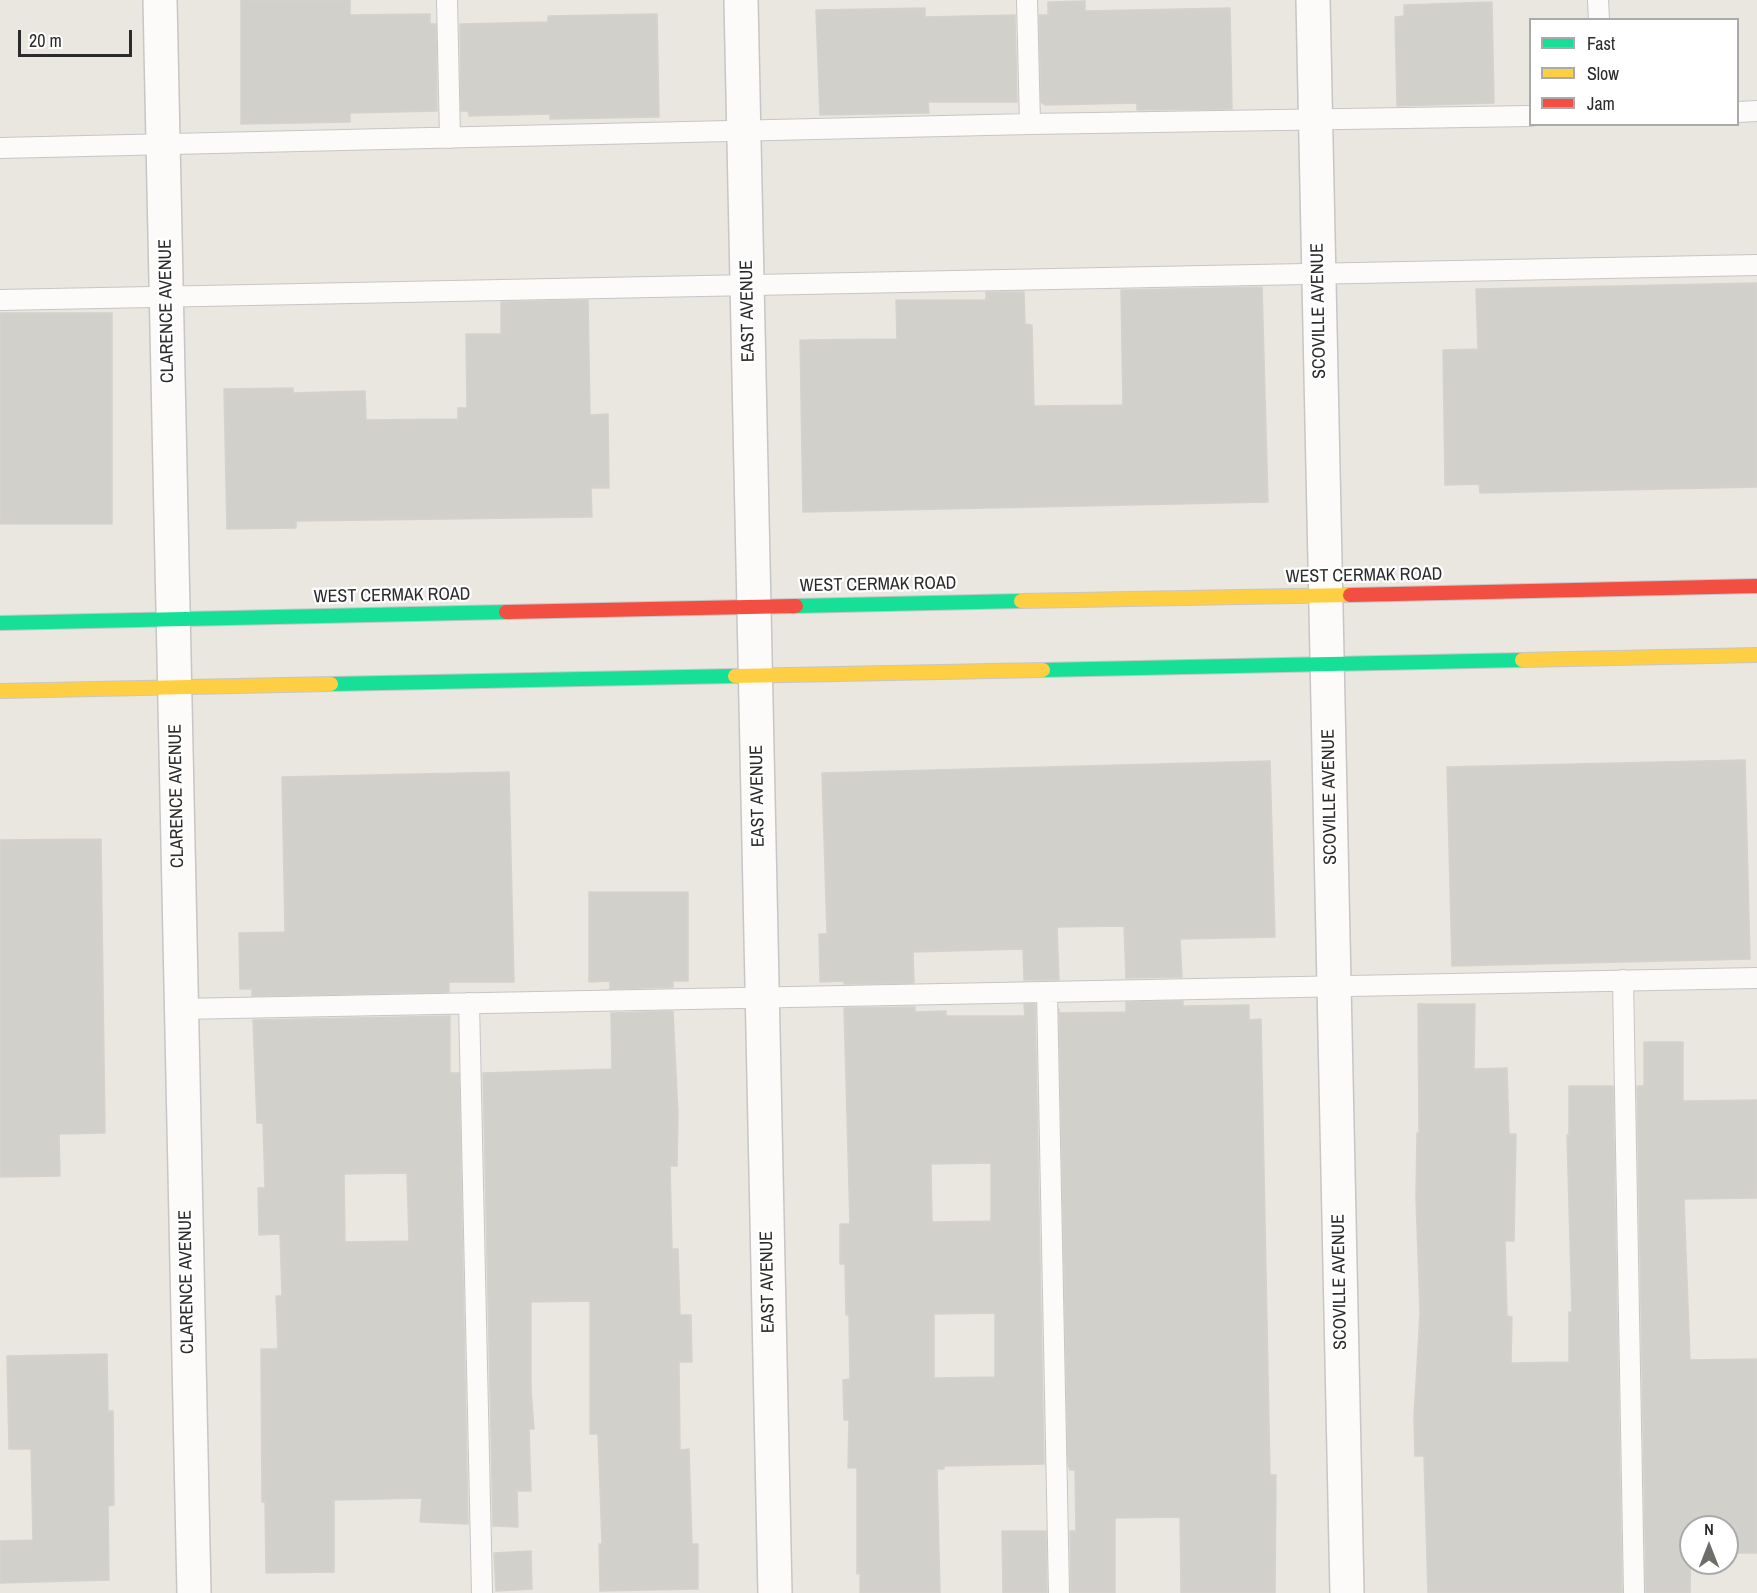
<!DOCTYPE html>
<html>
<head>
<meta charset="utf-8">
<style>
  body { margin:0 }
  #map { position:relative; width:1757px; height:1593px; overflow:hidden; background:#eae7e0; font-family:"Archivo Narrow",sans-serif }
  canvas { display:block }
  .legend { position:absolute; left:1529px; top:18px; width:210px; height:108px; box-sizing:border-box; background:#fff; border:2px solid #aaa; margin:0; padding:8px 10px; list-style:none; font-size:18px; color:#2b2b2b }
  .legend li { display:flex; align-items:center; gap:12px; height:30px }
  .legend b { width:30px; border:2px solid #aaa }
  .north { position:absolute; left:1679px; top:1515px; width:60px; height:60px; box-sizing:border-box; background:#fff; border:2px solid #aaa; border-radius:50%; rotate:0deg; font-size:16px; font-weight:700; line-height:24px; text-align:center; color:#2b2b2b }
  .north::after { content:''; display:block; margin:auto; width:21px; height:27px; background:#6e6d6a; clip-path:polygon(50% 0,100% 100%,50% 72%,0 100%) }
  .scale { position:absolute; left:18px; top:30px; width:114px; height:27px; box-sizing:border-box; border:3px solid #2b2b2b; border-top:0; padding-left:8px; font-size:18px; line-height:21px; white-space:nowrap; color:#2b2b2b; -webkit-text-stroke:4px #fff; paint-order:stroke }
</style>
</head>
<body>
<div id="map">
<canvas width="1757" height="1593"></canvas>
<ul class="legend">
<li><b style="height:8px;background:#16e098"></b>Fast</li>
<li><b style="height:8px;background:#ffcf43"></b>Slow</li>
<li><b style="height:8px;background:#f24e42"></b>Jam</li>
</ul>
<div class="north">N</div>
<div class="scale">20 m</div>
</div>
<script>
const ctx = document.querySelector('canvas').getContext('2d');
ctx.lineJoin = 'round';
function paint(path, color) {
  ctx.fillStyle = color;
  ctx.fill(path, 'evenodd');
}
function shape(rows) {
  const path = new Path2D();
  for (const r of rows) {
    path.moveTo(r[0], r[1]);
    for (let i = 2; i < r.length; i += 2) path.lineTo(r[i], r[i + 1]);
  }
  return path;
}
function trace(path, color, width, dash) {
  ctx.strokeStyle = color;
  ctx.lineWidth = width;
  ctx.lineCap = dash ? 'butt' : 'round';
  ctx.setLineDash(dash || []);
  ctx.stroke(path);
}
function label(font, color, halo, rows, align = 'center') {
  ctx.font = font + ' "Archivo Narrow",sans-serif';
  ctx.lineWidth = 4.5;
  ctx.setLineDash([]);
  ctx.textBaseline = 'middle';
  ctx.strokeStyle = halo;
  ctx.fillStyle = color;
  for (const [text, x, y, turn = 0] of rows) {
    ctx.save();
    ctx.translate(x, y);
    ctx.rotate((+turn || 0) * Math.PI / 180);
    ctx.textAlign = isNaN(turn) ? turn : align;
    if (halo) ctx.strokeText(text, 0, 0);
    ctx.fillText(text, 0, 0);
    ctx.restore();
  }
}
const building = shape([
  [241,0,350,0,350,15,430,14,430,24,436,24,437,111,350,113,350,122,241,124,241,0],
  [1085,1,1085,11,1230,8,1232,109,1137,110,1137,103,1045,105,1041,102,1039,15,1048,15,1048,2,1085,1],
  [1492,2,1494,103,1397,106,1395,17,1404,16,1404,5,1492,2],
  [925,8,925,17,1015,15,1017,102,928,102,929,113,820,115,816,10,925,8],
  [657,14,659,117,550,119,550,114,469,116,468,111,461,111,460,24,548,22,548,16,657,14],
  [1757,283,1757,487,1480,493,1479,484,1445,485,1443,350,1478,349,1476,289,1757,283],
  [1262,287,1268,502,803,512,800,340,897,339,896,300,986,300,986,292,1024,292,1025,324,1032,325,1034,406,1123,405,1121,290,1262,287],
  [588,300,590,415,608,414,609,488,591,488,592,517,296,521,296,528,227,529,224,389,293,388,293,393,365,391,366,420,458,419,458,408,467,408,466,334,501,334,501,302,588,300],
  [0,313,112,313,112,524,0,524,0,313],
  [1745,760,1750,959,1452,966,1447,767,1745,760],
  [1270,761,1275,937,1180,939,1182,977,1126,978,1124,926,1057,927,1059,980,1024,980,1023,949,913,952,914,983,844,984,844,981,820,982,819,934,827,934,822,773,1270,761],
  [509,772,514,982,449,982,449,992,252,996,252,989,240,989,239,933,285,932,282,777,509,772],
  [101,839,105,1133,59,1134,60,1176,0,1177,0,840,101,839],
  [589,892,688,892,688,981,673,981,673,987,610,989,610,981,589,982,589,892],
  [1183,1001,1183,1006,1249,1005,1249,1020,1261,1019,1270,1475,1276,1475,1275,1593,1181,1593,1180,1517,1115,1518,1115,1593,1071,1593,1070,1531,1076,1531,1075,1470,1070,1470,1068,1464,1059,1009,1059,1013,1126,1012,1126,1002,1183,1001],
  [1024,1004,1035,1004,1044,1464,944,1466,944,1469,937,1469,940,1593,860,1593,860,1573,857,1574,857,1468,848,1468,849,1420,844,1420,843,1380,850,1379,849,1315,846,1315,845,1264,840,1264,840,1224,850,1224,844,1008,915,1007,915,1012,946,1011,946,1016,1025,1016,1024,1004],
  [991,1163,991,1221,932,1222,931,1164,991,1163],
  [995,1313,995,1377,934,1378,934,1314,995,1313],
  [1418,1004,1475,1004,1474,1069,1507,1068,1509,1134,1516,1134,1514,1241,1505,1241,1507,1316,1512,1317,1511,1363,1569,1362,1569,1312,1572,1312,1567,1135,1569,1135,1569,1086,1613,1086,1622,1593,1428,1593,1424,1456,1415,1456,1414,1417,1420,1314,1416,1197,1417,1133,1419,1133,1418,1004],
  [673,1011,678,1114,677,1166,670,1166,672,1249,678,1249,680,1315,691,1315,692,1362,679,1362,680,1450,689,1449,692,1544,698,1544,698,1589,600,1591,599,1544,602,1544,598,1434,590,1434,590,1301,531,1302,531,1390,534,1429,529,1429,531,1491,517,1491,518,1527,493,1526,483,1073,612,1069,611,1013,673,1011],
  [450,1016,450,1073,459,1073,468,1524,420,1522,422,1498,334,1500,334,1572,266,1573,265,1502,262,1502,261,1349,278,1349,276,1296,282,1296,280,1234,259,1235,258,1188,265,1188,263,1123,257,1123,253,1020,450,1016],
  [407,1173,409,1241,345,1242,344,1174,407,1173],
  [1644,1042,1683,1042,1683,1101,1757,1100,1757,1198,1684,1199,1690,1360,1757,1359,1757,1553,1727,1553,1727,1527,1691,1527,1690,1593,1646,1593,1637,1086,1644,1086,1644,1042],
  [107,1354,108,1411,113,1411,114,1505,108,1506,109,1580,0,1583,0,1541,33,1540,31,1449,9,1449,7,1356,107,1354],
  [1002,1531,1046,1531,1047,1593,1003,1593,1002,1531],
  [531,1551,532,1589,496,1591,494,1553,531,1551]
]);
paint(building, '#d2d0cb');
trace(building, '#d5d2cc', 1.5);
const lane = shape([
  [447,0,450,138],
  [1027,0,1030,124],
  [1598,0,1599,20],
  [1738,112,1757,111],
  [0,148,1030,124,1530,116],
  [0,300,1757,265],
  [1623,980,1634,1593],
  [1047,992,1059,1593],
  [469,1003,482,1593],
  [181,1009,1757,978]
]);
const street = shape([
  [160,0,194,1593],
  [741,0,775,1593],
  [1313,0,1347,1593]
]);
const fast = shape([
  [796,606,1021,601],
  [0,623,506,612],
  [1043,670,1522,660],
  [331,684,735,676]
]);
const slow = shape([
  [1021,601,1350,595],
  [1522,660,1757,655],
  [735,676,1043,670],
  [0,691,331,684]
]);
const jam = shape([
  [1350,595,1757,586],
  [506,612,796,606]
]);
trace(lane, '#c7c6c6', 22);
trace(street, '#c7c6c6', 36);
trace(fast, '#c7c6c6', 16);
trace(slow, '#c7c6c6', 16);
trace(jam, '#c7c6c6', 16);
trace(lane, '#fcfbfa', 20);
trace(street, '#fcfbfa', 33);
trace(fast, '#16e098', 14);
trace(slow, '#ffcf43', 14);
trace(jam, '#f24e42', 14);
label('18px', '#2b2b2b', '#fff', [
  ["CLARENCE AVENUE",167,311,-91],
  ["EAST AVENUE",748,311,-91],
  ["SCOVILLE AVENUE",1319,311,-91],
  ["WEST CERMAK ROAD",1364,576,-1],
  ["WEST CERMAK ROAD",878,585,-1],
  ["WEST CERMAK ROAD",392,596,-1],
  ["CLARENCE AVENUE",177,796,-91],
  ["EAST AVENUE",758,796,-91],
  ["SCOVILLE AVENUE",1330,797,-91],
  ["CLARENCE AVENUE",187,1282,-91],
  ["EAST AVENUE",768,1282,-91],
  ["SCOVILLE AVENUE",1340,1282,-91]
]);
</script>
</body>
</html>
